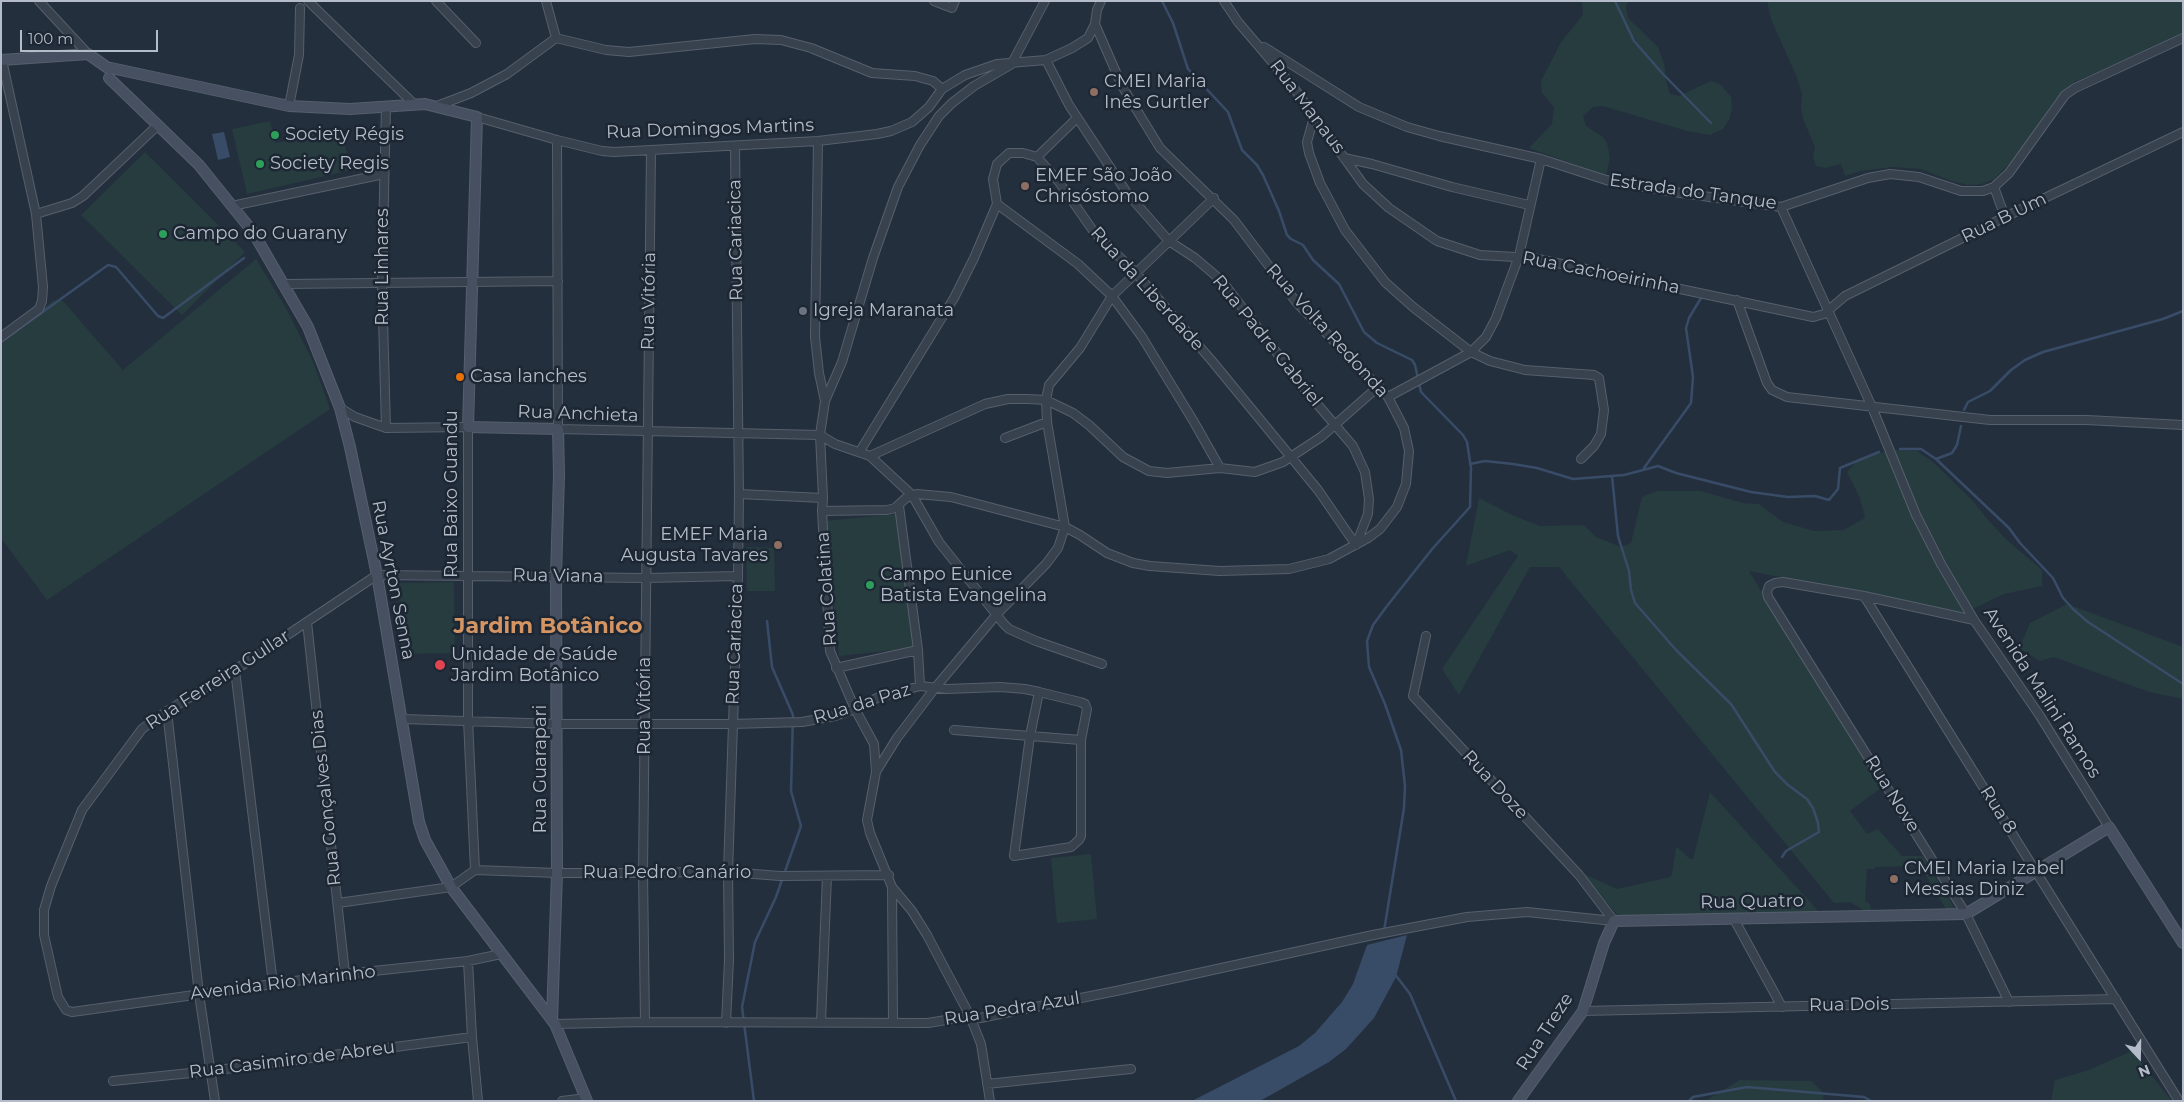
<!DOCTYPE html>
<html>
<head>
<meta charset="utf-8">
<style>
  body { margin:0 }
  #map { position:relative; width:2184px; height:1102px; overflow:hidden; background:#242f3e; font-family:Montserrat,sans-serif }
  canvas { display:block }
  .frame { position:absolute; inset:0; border:2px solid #b4bcc9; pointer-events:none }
  .north { position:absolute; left:2114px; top:1032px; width:50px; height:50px; -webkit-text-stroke:4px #1d2633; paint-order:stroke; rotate:159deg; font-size:14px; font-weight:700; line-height:20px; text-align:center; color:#b4bcc9 }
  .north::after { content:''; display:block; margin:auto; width:18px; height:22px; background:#b4bcc9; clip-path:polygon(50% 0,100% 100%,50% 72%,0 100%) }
  .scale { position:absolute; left:20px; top:30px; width:138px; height:22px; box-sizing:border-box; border:2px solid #b4bcc9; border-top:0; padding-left:6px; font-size:15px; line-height:18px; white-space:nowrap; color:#b4bcc9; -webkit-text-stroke:4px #1d2633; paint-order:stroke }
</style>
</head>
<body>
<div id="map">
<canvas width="2184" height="1102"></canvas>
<div class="frame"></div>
<div class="north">N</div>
<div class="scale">100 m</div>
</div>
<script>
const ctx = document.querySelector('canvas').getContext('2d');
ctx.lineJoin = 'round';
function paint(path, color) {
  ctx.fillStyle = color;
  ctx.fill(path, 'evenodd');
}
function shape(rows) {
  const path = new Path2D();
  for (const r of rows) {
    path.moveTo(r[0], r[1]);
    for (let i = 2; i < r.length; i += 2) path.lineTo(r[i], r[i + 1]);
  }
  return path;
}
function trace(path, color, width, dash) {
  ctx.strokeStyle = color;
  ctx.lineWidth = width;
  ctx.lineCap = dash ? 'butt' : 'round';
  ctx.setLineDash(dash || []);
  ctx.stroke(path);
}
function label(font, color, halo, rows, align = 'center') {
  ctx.font = font + ' Montserrat,sans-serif';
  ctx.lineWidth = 5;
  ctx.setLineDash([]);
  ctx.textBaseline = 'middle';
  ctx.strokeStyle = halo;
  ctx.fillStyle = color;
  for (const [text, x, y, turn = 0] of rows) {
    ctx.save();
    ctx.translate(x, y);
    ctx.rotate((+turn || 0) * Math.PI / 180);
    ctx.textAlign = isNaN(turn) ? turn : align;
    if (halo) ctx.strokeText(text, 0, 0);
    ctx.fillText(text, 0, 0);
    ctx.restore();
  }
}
paint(shape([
  [1582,1,1629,1,1626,6,1628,18,1658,47,1665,67,1665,77,1670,94,1679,96,1711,81,1721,85,1731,97,1732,109,1729,120,1723,129,1710,135,1687,131,1603,106,1593,107,1583,116,1586,126,1603,137,1607,143,1610,158,1606,176,1529,148,1552,124,1554,107,1542,93,1541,81,1561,42,1583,15],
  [1767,1,2183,1,2183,36,2074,82,2054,101,2015,158,1993,180,1981,184,1968,185,1951,181,1921,169,1893,167,1860,171,1845,176,1841,164,1825,168,1816,166,1813,157,1815,147,1803,119,1801,107,1802,95,1798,80,1771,19],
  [270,121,276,143,341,128,351,170,247,194,232,129],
  [145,152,245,252,182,315,81,215],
  [256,259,286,308,314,364,330,409,47,600,1,538,1,342,54,300,63,301,123,370],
  [1892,450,1917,451,1933,462,1973,501,1989,521,2007,540,2042,570,2042,586,2004,594,1964,613,1749,571,1881,788,1850,811,1867,834,1878,829,1902,856,1923,856,1955,909,1946,909,1920,866,1875,867,1875,869,1867,869,1865,901,1870,904,1871,910,1863,910,1850,902,1834,903,1559,567,1530,567,1459,695,1442,669,1518,556,1510,550,1466,566,1479,498,1512,515,1540,526,1584,525,1596,537,1621,547,1631,543,1642,497,1657,491,1701,491,1743,503,1759,504,1783,522,1814,531,1843,530,1865,518,1860,498,1847,472,1860,458],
  [898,514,915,648,839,656,825,521],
  [746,547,774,548,775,591,747,591],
  [454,582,455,653,401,654,399,583],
  [2067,604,2183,647,2183,699,2149,692,2054,657,2040,661,2019,648,2030,623],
  [1710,792,1821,914,1618,916,1582,873,1617,889,1670,877,1672,874,1676,848,1678,848,1690,859,1693,859],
  [1091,854,1097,919,1057,923,1051,858],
  [2132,1051,2172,1101,2051,1101,2055,1080,2086,1071],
  [1740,1080,1811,1081,1824,1093,1823,1101,1705,1101]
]), '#263c3f');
paint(shape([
  [224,132,230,157,218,160,212,134],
  [1407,935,1396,977,1374,1018,1346,1049,1329,1062,1260,1101,1192,1101,1299,1046,1315,1033,1342,1002,1353,984,1367,945]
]), '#394c67');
trace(shape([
  [1162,1,1173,23,1188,69,1228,112,1242,150,1257,165,1263,175,1279,211,1287,235,1291,239,1303,245,1313,260,1339,284,1364,332,1377,343,1412,360,1415,365,1421,392,1463,435,1467,442,1471,468,1470,507,1433,548,1387,606,1373,625,1367,641,1369,667,1385,704,1401,750,1405,786,1404,808,1384,931],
  [1615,1,1634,41,1662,73,1711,123],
  [1,342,108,265,116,267,158,316,163,318,244,258],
  [1964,410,1968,402,1990,391,2011,370,2025,360,2043,352,2163,319,2183,311],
  [1900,449,1921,449,1936,459,2009,528,2020,543,2053,578,2063,598,2074,610,2088,622,2183,684],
  [1936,459,1952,453,1957,445,1961,426],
  [1470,464,1485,461,1513,464,1537,468,1573,479,1624,475,1658,466,1676,473,1751,492,1788,497,1815,496,1829,500,1838,489,1840,468,1879,452],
  [1644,468,1691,403,1693,377,1686,328,1689,318,1701,298],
  [1612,476,1618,536,1629,571,1631,590,1635,603,1676,650,1731,704,1775,772,1788,785,1807,799,1813,808,1818,823,1819,832,1786,851,1782,857],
  [1394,973,1410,994,1456,1101],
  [754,1101,742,1007,755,942,776,897,801,826,791,791,793,715,772,667,767,621],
  [1689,1101,1693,1097,1747,1087,1864,1097,1871,1101]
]), '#394c67', 2.5);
const street = shape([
  [39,1,88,54],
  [308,1,415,105],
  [436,1,476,43],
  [546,1,556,38],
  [934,1,952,8,955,1],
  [1224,1,1238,22,1291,84,1363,184,1389,208,1437,241,1480,255,1533,258,1813,317,1824,314,1845,296,2005,217,2183,132],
  [1264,47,1359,107,1407,127,1439,136,1541,159,1606,180,1667,191,1781,207,1868,178,1890,174,1919,177,1961,191,1983,191,1994,187,2009,173,2065,95,2075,88,2183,38],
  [1046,60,1069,105,1127,193,1169,241,1195,258,1222,281,1306,391,1353,446,1365,472,1369,499,1368,514,1356,545],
  [1012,63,1045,1],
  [289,106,299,55,300,8],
  [386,106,382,283,386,428],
  [437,106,471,93,507,74,556,38,606,50,629,52,755,39,781,40,811,48,872,73,915,76,933,81,942,89],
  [477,117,557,140,602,151,614,152,818,141,877,134,891,131,912,122,929,107,942,89,965,75,997,64,1046,60,1072,48,1088,38,1095,24,1097,10,1101,1],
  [1314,117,1307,142,1309,153,1320,183,1345,230,1385,282,1413,307,1471,352,1490,361,1525,370,1594,375,1599,378,1604,410,1601,434,1594,446,1581,459],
  [557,140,558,429,820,435],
  [818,141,815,337,819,373,825,401,820,435,823,498,822,511,830,651,855,709,874,744,876,772,867,820,870,833,892,887,893,1022],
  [1037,157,1077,118],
  [1344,158,1372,164,1452,187,1529,205],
  [1994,187,2005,217],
  [997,204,1078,264,1112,296,1142,337,1194,422,1220,468],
  [232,206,384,174],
  [1781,207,1872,407,1916,515,1941,564,1974,620,2040,716,2109,827],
  [36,214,72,203,83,196,158,125],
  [285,284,558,281],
  [1737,300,1767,383,1772,390,1787,397,1990,420,2087,420,2183,425],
  [1,337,39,309,42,301,43,287,36,214,2,60],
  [1388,397,1471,352,1486,337,1496,318,1519,256,1541,159],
  [825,401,842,362,873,258,898,187,920,145,939,116,952,103,974,86,1012,64],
  [340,408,355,417,386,428,468,427,468,720,475,870],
  [820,435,835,444,870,456,912,495,939,542,1003,623,1009,629,1036,641,1102,664],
  [1005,438,1047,422],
  [860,451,954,298,974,258,997,204,993,179,997,164,1009,153,1023,153,1037,157,1059,182,1094,232,1135,272,1212,361,1318,490,1356,545],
  [870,456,985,404,1008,399,1028,399,1046,400,1073,413,1089,425,1123,457,1149,471,1167,473,1220,468,1255,472,1283,462,1321,437,1379,386],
  [739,494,823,498],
  [899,506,918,650,920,686],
  [822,511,887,510,895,508,906,498,917,494,951,497,1065,527,1080,535,1107,553,1133,563,1150,566,1220,571,1289,569,1329,559,1368,538,1380,529,1397,507,1406,484,1409,451,1404,428,1388,397,1297,303,1234,220,1160,148,1122,86,1095,24],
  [1864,596,2179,1101],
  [1974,620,1864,596,1783,582,1775,583,1769,586,1767,592,1768,597,1966,914,2009,1002],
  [307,622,345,974],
  [1426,636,1413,696,1579,875,1614,921],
  [836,668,918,650],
  [235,670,273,984],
  [167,711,199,994,215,1101],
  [402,719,558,724,732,724,802,722,835,716,855,709,879,697,920,686,947,689,1000,687,1025,689,1039,692,1080,702,1085,704,1087,709,1081,740,1081,836,1079,840,1071,847,1014,856,1030,736,1039,692],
  [954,730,1081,740],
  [877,770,897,738,935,688,997,614,1046,564,1058,548,1065,527,1047,422,1046,400,1049,385,1080,348,1112,296,1214,198],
  [892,887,912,911,927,935,970,1016,981,1044,990,1101],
  [338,903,451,887,475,870,557,873,728,872,780,876,889,875],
  [1734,919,1782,1007],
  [501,954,468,961,345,974,72,1012,66,1010,58,997,44,935,44,910,51,886,82,810,142,729,167,711,235,670,377,575,645,578,738,576],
  [468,961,472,1037,478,1101],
  [1583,1011,2116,999],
  [645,1022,643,872,651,150],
  [821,1022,827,876],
  [726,1023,729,960,728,872,738,576,739,494,735,146],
  [555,1024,645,1022,928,1023,970,1016,980,1018,1116,991,1373,935,1467,917,1527,912,1614,921],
  [113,1081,210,1071,472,1037],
  [987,1084,1131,1069],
  [562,1101,586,1098]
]);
const secondary = shape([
  [1,60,88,54,108,68],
  [111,68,289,106,350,109,425,104,477,117,468,427,558,429,559,475,556,576,557,873,552,1020],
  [109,78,199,165,232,206,253,232,308,327,340,408,350,447,377,575,419,822,425,840,451,887,555,1024,587,1101],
  [1518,1101,1583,1011,1604,943,1614,921,1966,914,2109,827,2183,943]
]);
trace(street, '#565f6c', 10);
trace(secondary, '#565f6c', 12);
trace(street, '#38414e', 8);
trace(secondary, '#465061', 10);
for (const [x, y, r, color] of [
  [1094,92,5,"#8d6e63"],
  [275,135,5,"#2e9e5b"],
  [260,164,5,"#2e9e5b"],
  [1025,186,5,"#8d6e63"],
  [163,234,5,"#2e9e5b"],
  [803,311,5,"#6b7280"],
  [460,377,5,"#e8710a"],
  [778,545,5,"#8d6e63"],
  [870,585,5,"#2e9e5b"],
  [440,665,6,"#e0444e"],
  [1894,879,5,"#8d6e63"]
]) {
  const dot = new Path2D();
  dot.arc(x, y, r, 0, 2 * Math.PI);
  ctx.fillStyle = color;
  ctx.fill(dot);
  trace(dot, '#1d2633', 2);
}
label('18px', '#b4bcc9', '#1d2633', [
  ["CMEI Maria",1104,82],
  ["Inês Gurtler",1104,103],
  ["Society Régis",285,135],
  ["Society Regis",270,164],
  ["EMEF São João",1035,176],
  ["Chrisóstomo",1035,197],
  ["Campo do Guarany",173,234],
  ["Igreja Maranata",813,311],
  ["Casa lanches",470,377],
  ["EMEF Maria",768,535,"right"],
  ["Augusta Tavares",768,556,"right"],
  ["Campo Eunice",880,575],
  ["Batista Evangelina",880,596],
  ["Unidade de Saúde",451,655],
  ["Jardim Botânico",451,676],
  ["CMEI Maria Izabel",1904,869],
  ["Messias Diniz",1904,890]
], 'left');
label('18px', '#b4bcc9', '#1d2633', [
  ["Rua Manaus",1307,107,53],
  ["Rua Domingos Martins",710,129,-2],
  ["Estrada do Tanque",1693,192,8],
  ["Rua B Um",2004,218,-26],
  ["Rua Cariacica",736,240,-91],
  ["Rua Linhares",383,267,-90],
  ["Rua Cachoeirinha",1601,273,11],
  ["Rua da Liberdade",1147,289,48],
  ["Rua Vitória",649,301,-89],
  ["Rua Volta Redonda",1327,331,48],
  ["Rua Padre Gabriel",1267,341,51],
  ["Rua Anchieta",578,414,2],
  ["Rua Baixo Guandu",452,494,-90],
  ["Rua Viana",558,576,1],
  ["Rua Ayrton Senna",393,580,79],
  ["Rua Colatina",827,589,-94],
  ["Rua Cariacica",735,644,-88],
  ["Rua Ferreira Gullar",218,680,-33],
  ["Avenida Malini Ramos",2042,693,57],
  ["Rua da Paz",862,704,-17],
  ["Rua Vitória",645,706,-90],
  ["Rua Guarapari",541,769,-90],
  ["Rua Doze",1495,785,47],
  ["Rua Nove",1892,794,58],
  ["Rua Gonçalves Dias",326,798,-96],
  ["Rua 8",1998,810,58],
  ["Rua Pedro Canário",667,873],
  ["Rua Quatro",1752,902,-1],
  ["Avenida Rio Marinho",283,983,-7],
  ["Rua Dois",1849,1005,-1],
  ["Rua Pedra Azul",1012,1009,-9],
  ["Rua Treze",1545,1032,-57],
  ["Rua Casimiro de Abreu",292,1060,-7]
]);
label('bold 22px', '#d59563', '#1d2633', [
  ["Jardim Botânico",548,627]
]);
</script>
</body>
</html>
